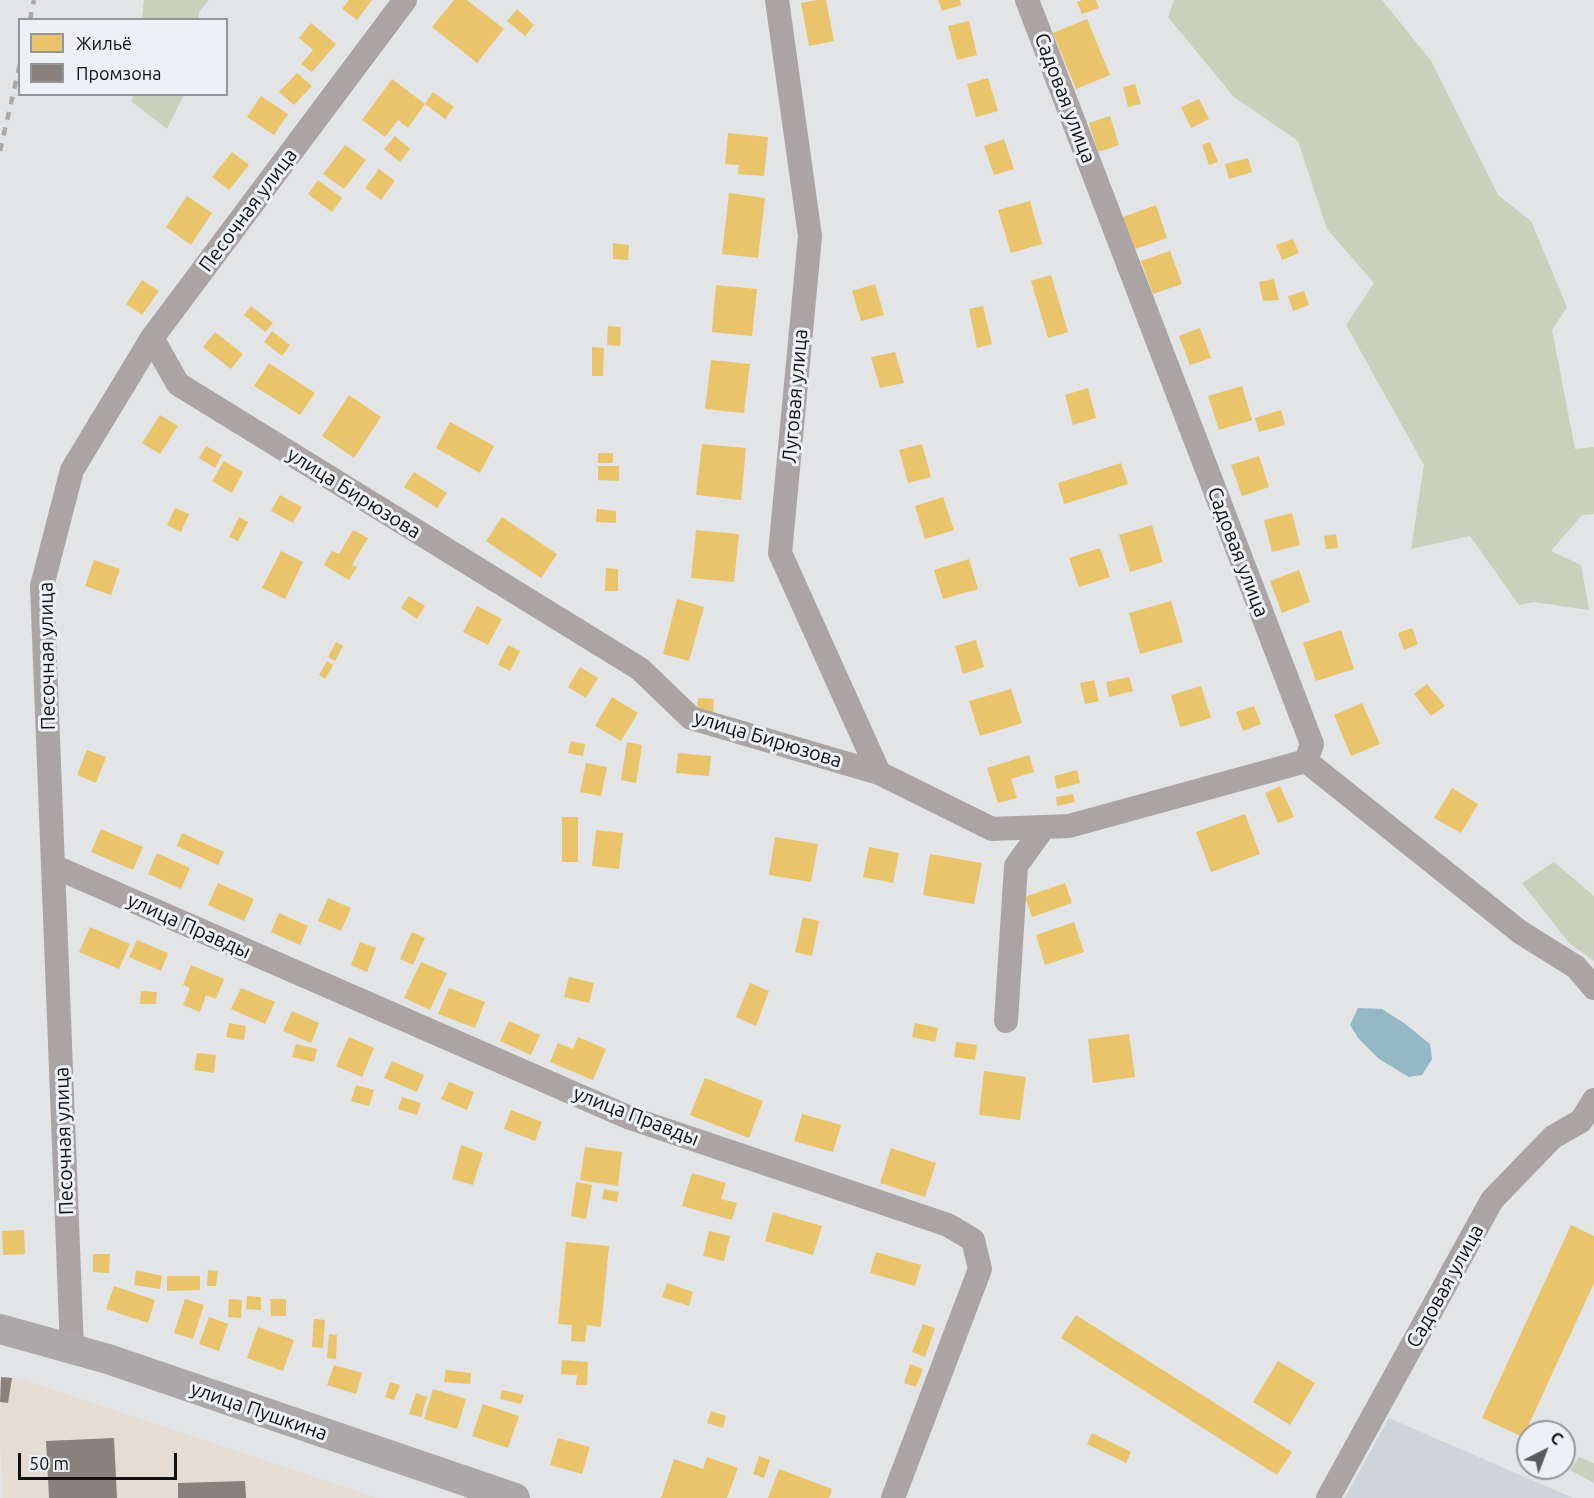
<!DOCTYPE html>
<html>
<head>
<meta charset="utf-8">
<style>
  body { margin:0 }
  #map { position:relative; width:1594px; height:1498px; overflow:hidden; background:#e2e4e6; font-family:Ubuntu,sans-serif }
  canvas { display:block }
  .legend { position:absolute; left:18px; top:18px; width:210px; height:78px; box-sizing:border-box; background:#edf1f5; border:2px solid #94979a; margin:0; padding:8px 10px; list-style:none; font-size:18px; color:#0f1112 }
  .legend li { display:flex; align-items:center; gap:12px; height:30px }
  .legend b { width:30px; border:2px solid #94979a }
  .north { position:absolute; left:1516px; top:1420px; width:60px; height:60px; box-sizing:border-box; background:#edf1f5; border:2px solid #94979a; border-radius:50%; rotate:42deg; font-size:16px; font-weight:700; line-height:24px; text-align:center; color:#0f1112 }
  .north::after { content:''; display:block; margin:auto; width:21px; height:27px; background:#595b5c; clip-path:polygon(50% 0,100% 100%,50% 72%,0 100%) }
  .scale { position:absolute; left:18px; top:1453px; width:159px; height:27px; box-sizing:border-box; border:3px solid #0f1112; border-top:0; padding-left:8px; font-size:18px; line-height:21px; white-space:nowrap; color:#0f1112; -webkit-text-stroke:4px #edf1f5; paint-order:stroke }
</style>
</head>
<body>
<div id="map">
<canvas width="1594" height="1498"></canvas>
<ul class="legend">
<li><b style="height:16px;background:#e9c46a"></b>Жильё</li>
<li><b style="height:16px;background:#8a817c"></b>Промзона</li>
</ul>
<div class="north">С</div>
<div class="scale">50 m</div>
</div>
<script>
const ctx = document.querySelector('canvas').getContext('2d');
ctx.lineJoin = 'round';
function paint(path, color) {
  ctx.fillStyle = color;
  ctx.fill(path, 'evenodd');
}
function shape(rows) {
  const path = new Path2D();
  for (const r of rows) {
    path.moveTo(r[0], r[1]);
    for (let i = 2; i < r.length; i += 2) path.lineTo(r[i], r[i + 1]);
  }
  return path;
}
function trace(path, color, width, dash) {
  ctx.strokeStyle = color;
  ctx.lineWidth = width;
  ctx.lineCap = dash ? 'butt' : 'round';
  ctx.setLineDash(dash || []);
  ctx.stroke(path);
}
function label(font, color, halo, rows, align = 'center') {
  ctx.font = font + ' Ubuntu,sans-serif';
  ctx.lineWidth = 6;
  ctx.setLineDash([]);
  ctx.textBaseline = 'middle';
  ctx.strokeStyle = halo;
  ctx.fillStyle = color;
  for (const [text, x, y, turn = 0] of rows) {
    ctx.save();
    ctx.translate(x, y);
    ctx.rotate((+turn || 0) * Math.PI / 180);
    ctx.textAlign = isNaN(turn) ? turn : align;
    if (halo) ctx.strokeText(text, 0, 0);
    ctx.fillText(text, 0, 0);
    ctx.restore();
  }
}
paint(shape([
  [1389,1418,1573,1498,1345,1498]
]), '#ced5da');
paint(shape([
  [1,1377,25,1380,377,1498,3,1498,0,1440]
]), '#e5dcd4');
paint(shape([
  [144,0,209,0,199,12,199,19,142,19],
  [1174,0,1382,0,1431,61,1498,195,1531,221,1567,307,1552,330,1575,449,1594,447,1594,514,1582,515,1551,551,1581,565,1589,610,1534,602,1519,605,1470,536,1411,549,1424,465,1346,325,1374,283,1327,229,1298,141,1234,97,1168,17],
  [133,95,133,94,184,95,167,129,132,102],
  [1554,862,1594,896,1594,961,1569,943,1522,883],
  [1579,1457,1594,1463,1594,1483,1570,1470]
]), '#c9d0bc');
paint(shape([
  [1358,1008,1382,1009,1404,1023,1430,1044,1432,1059,1422,1075,1409,1077,1379,1059,1358,1038,1350,1025]
]), '#95b8c6');
paint(shape([
  [349,0,372,0,357,20,342,9],
  [454,0,467,0,504,29,477,63,432,27],
  [817,0,826,0,834,41,809,46,801,3],
  [938,0,960,0,961,5,942,11],
  [1082,0,1096,0,1099,8,1082,14,1077,2],
  [517,9,534,25,525,36,507,21],
  [1087,19,1110,75,1076,89,1053,33],
  [969,21,977,55,957,60,948,26],
  [311,23,336,44,312,72,301,64,313,50,299,38],
  [297,73,312,86,294,105,279,92],
  [988,78,998,111,976,117,967,84],
  [392,79,425,104,408,128,398,120,385,137,362,120],
  [1135,84,1141,104,1128,107,1123,87],
  [433,92,454,107,445,119,425,104],
  [261,96,288,114,274,135,247,117],
  [1199,99,1209,119,1191,128,1181,107],
  [1110,116,1119,145,1098,152,1089,123],
  [728,133,768,137,764,176,738,174,739,165,725,164],
  [395,136,410,149,400,162,384,149],
  [1004,139,1014,169,994,175,984,146],
  [1210,142,1218,162,1209,165,1202,145],
  [345,145,366,160,344,189,323,174],
  [232,152,249,165,229,190,212,177],
  [1248,158,1252,172,1229,179,1225,164],
  [379,169,395,181,381,200,365,188],
  [318,180,342,198,332,212,308,194],
  [729,193,765,198,758,258,722,254],
  [187,196,212,213,191,245,166,227],
  [1030,201,1042,244,1011,253,998,210],
  [1156,205,1167,238,1135,249,1123,217],
  [1293,239,1299,253,1282,260,1276,245],
  [613,243,629,245,628,260,613,259],
  [1170,251,1182,284,1153,294,1141,261],
  [1051,275,1068,332,1048,338,1031,281],
  [1274,279,1279,300,1263,301,1259,282],
  [142,280,159,291,142,315,126,304],
  [875,284,884,315,861,321,852,291],
  [716,285,757,289,752,336,712,332],
  [1304,291,1309,305,1293,311,1288,296],
  [251,306,273,323,265,332,244,315],
  [983,306,992,344,977,348,969,309],
  [608,326,621,327,620,346,607,345],
  [1200,328,1211,358,1190,365,1179,336],
  [272,331,290,345,282,356,264,342],
  [215,332,243,354,231,369,203,347],
  [592,347,604,348,603,376,592,376],
  [895,352,904,383,880,388,871,357],
  [711,360,750,364,744,413,705,409],
  [269,363,315,393,300,415,254,386],
  [1242,386,1252,420,1219,430,1208,396],
  [1088,388,1096,418,1073,425,1065,395],
  [349,395,381,417,354,458,322,436],
  [1281,410,1285,425,1259,432,1255,418],
  [160,415,178,426,160,454,142,443],
  [450,422,494,446,480,473,436,448],
  [702,444,746,448,741,500,696,495],
  [922,444,931,477,908,483,899,450],
  [206,446,222,455,215,468,199,458],
  [598,453,613,453,613,463,598,463],
  [1259,456,1269,487,1242,496,1231,465],
  [224,461,243,472,232,493,212,481],
  [1121,463,1128,484,1064,504,1058,483],
  [598,466,619,466,619,481,598,480],
  [414,472,447,493,437,508,404,487],
  [280,495,302,507,293,523,271,511],
  [943,497,954,530,925,539,915,506],
  [175,508,189,514,181,532,167,525],
  [597,509,616,511,616,523,596,522],
  [1292,513,1300,545,1272,552,1264,520],
  [239,517,248,522,238,541,229,537],
  [502,517,557,554,541,578,486,541],
  [1152,525,1163,562,1130,572,1119,535],
  [353,530,368,538,352,565,357,567,349,580,324,565,332,551,339,554],
  [696,530,739,534,734,582,691,578],
  [1336,534,1338,548,1326,549,1324,536],
  [1100,548,1110,577,1079,587,1069,558],
  [281,551,303,562,285,599,262,588],
  [969,559,978,589,943,599,934,570],
  [94,560,120,569,111,595,85,586],
  [606,568,618,569,618,591,605,591],
  [1299,570,1310,602,1282,613,1270,581],
  [409,596,425,606,417,619,401,608],
  [677,599,704,607,689,661,663,654],
  [1171,601,1183,642,1140,654,1129,613],
  [477,606,502,619,488,645,463,632],
  [1412,628,1418,644,1404,650,1398,633],
  [1341,630,1354,669,1316,681,1303,643],
  [976,640,984,667,963,674,955,646],
  [336,642,343,646,335,661,328,657],
  [508,645,520,651,510,671,498,665],
  [327,661,333,665,325,679,319,675],
  [580,667,598,678,586,698,568,687],
  [1129,677,1133,691,1109,697,1106,682],
  [1094,680,1099,701,1085,704,1080,683],
  [1427,684,1445,706,1431,716,1414,694],
  [1201,686,1211,718,1180,727,1171,695],
  [1011,689,1022,723,980,736,969,701],
  [612,697,638,713,621,741,595,726],
  [698,698,714,699,713,716,697,714],
  [1362,703,1380,744,1351,756,1334,715],
  [1254,706,1261,724,1243,731,1236,712],
  [571,741,585,744,583,756,568,753],
  [627,742,642,745,636,783,621,780],
  [87,750,106,757,96,783,77,775],
  [678,753,711,756,709,776,676,773],
  [1029,755,1034,772,1011,779,1017,798,998,803,987,768],
  [586,763,607,767,601,796,580,792],
  [1077,770,1080,783,1057,789,1054,776],
  [1280,786,1294,817,1278,823,1265,793],
  [1452,788,1478,804,1461,833,1434,818],
  [1073,794,1075,802,1057,806,1056,797],
  [1245,814,1260,854,1211,872,1196,832],
  [562,817,578,817,578,862,562,862],
  [101,829,143,847,133,870,91,852],
  [596,830,623,833,619,869,592,866],
  [182,833,224,852,218,865,177,846],
  [775,837,818,844,811,882,769,875],
  [869,847,899,853,893,883,863,877],
  [157,853,190,868,181,889,148,874],
  [930,854,982,863,974,904,923,895],
  [218,883,254,899,244,921,208,905],
  [1065,883,1072,903,1032,917,1025,897],
  [328,898,351,908,341,931,318,921],
  [279,913,308,926,300,945,271,932],
  [803,917,819,921,812,956,795,952],
  [1074,922,1084,952,1045,965,1036,935],
  [90,927,130,944,119,969,79,952],
  [412,932,425,938,413,965,400,959],
  [137,940,168,953,161,971,129,957],
  [360,942,376,948,367,972,351,965],
  [421,962,447,973,430,1010,404,998],
  [191,965,224,979,216,999,206,995,200,1012,183,1005,190,988,183,985],
  [569,977,594,983,589,1003,564,997],
  [750,983,769,991,756,1026,736,1017],
  [241,988,275,1002,265,1024,231,1009],
  [449,988,485,1002,475,1028,438,1014],
  [141,991,157,992,156,1004,140,1004],
  [292,1011,319,1023,311,1043,283,1031],
  [509,1021,540,1035,531,1055,500,1041],
  [229,1023,246,1026,244,1040,226,1037],
  [915,1023,938,1028,935,1042,912,1037],
  [1129,1034,1135,1077,1093,1083,1088,1039],
  [349,1037,374,1048,362,1077,336,1066],
  [578,1037,606,1049,593,1080,550,1062,558,1043,573,1049],
  [956,1042,977,1045,975,1060,954,1057],
  [296,1044,317,1049,314,1062,292,1057],
  [197,1053,216,1055,214,1073,194,1070],
  [392,1061,424,1075,417,1092,384,1078],
  [984,1071,1026,1077,1020,1120,979,1115],
  [705,1078,763,1101,749,1138,690,1115],
  [449,1082,474,1092,467,1110,441,1099],
  [356,1085,374,1090,369,1106,351,1101],
  [402,1097,421,1103,417,1115,398,1109],
  [511,1110,542,1122,535,1141,504,1129],
  [802,1114,841,1125,833,1152,794,1141],
  [461,1145,483,1153,473,1185,452,1179],
  [585,1147,622,1152,618,1186,580,1180],
  [891,1148,936,1163,925,1197,880,1183],
  [692,1173,726,1183,721,1199,737,1203,732,1220,682,1206],
  [576,1182,592,1185,586,1219,571,1216],
  [604,1189,619,1192,617,1202,602,1199],
  [773,1212,822,1226,813,1255,765,1241],
  [1571,1225,1594,1236,1594,1283,1523,1437,1482,1418],
  [24,1230,25,1254,3,1255,2,1231],
  [709,1231,730,1236,724,1261,703,1256],
  [566,1242,609,1246,601,1327,587,1325,585,1342,571,1341,572,1325,558,1324],
  [876,1252,921,1265,915,1286,870,1273],
  [93,1254,110,1254,109,1273,93,1272],
  [136,1270,162,1276,160,1289,134,1285],
  [208,1270,218,1271,216,1286,207,1286],
  [167,1276,200,1276,200,1290,167,1291],
  [667,1283,693,1292,689,1306,662,1297],
  [114,1286,155,1300,148,1323,106,1309],
  [247,1296,261,1297,261,1310,246,1309],
  [185,1299,204,1305,193,1339,174,1333],
  [229,1299,242,1300,241,1318,228,1317],
  [270,1299,286,1299,286,1316,271,1316],
  [1076,1315,1292,1452,1277,1475,1061,1338],
  [209,1317,228,1324,219,1351,199,1344],
  [314,1319,325,1320,323,1348,312,1347],
  [923,1324,935,1328,925,1357,912,1352],
  [258,1327,294,1340,283,1371,247,1358],
  [329,1334,337,1335,336,1359,327,1358],
  [562,1360,588,1362,587,1385,576,1385,577,1375,561,1374],
  [1278,1361,1315,1383,1290,1425,1253,1402],
  [910,1364,923,1369,916,1387,904,1383],
  [334,1365,362,1373,356,1394,327,1385],
  [446,1370,471,1373,470,1384,444,1382],
  [390,1382,400,1385,394,1400,385,1397],
  [433,1389,466,1399,457,1429,424,1419],
  [502,1390,524,1395,521,1404,500,1399],
  [416,1393,427,1397,421,1417,409,1414],
  [483,1404,519,1416,508,1448,472,1436],
  [711,1411,726,1416,723,1428,707,1423],
  [1092,1433,1131,1452,1126,1463,1087,1444],
  [558,1438,590,1447,582,1474,550,1465],
  [759,1456,770,1460,764,1478,753,1474],
  [707,1457,738,1468,727,1498,661,1498,674,1459,703,1469],
  [779,1469,832,1489,829,1498,768,1498]
]), '#e9c46a');
paint(shape([
  [1,1377,12,1378,8,1403,0,1402],
  [114,1438,117,1498,49,1498,46,1441],
  [245,1481,246,1498,178,1498,178,1483]
]), '#8a817c');
trace(shape([
  [777,0,810,236,780,553,879,773],
  [1027,0,1312,744,1306,761,1520,932,1576,967,1594,988],
  [152,338,178,384,640,669,691,718,879,773,992,829,1069,826,1306,761],
  [53,866,630,1118,948,1225,973,1240,980,1269,893,1498],
  [1006,1021,1016,866,1044,827],
  [72,1349,42,586,72,470,152,338,405,0],
  [1328,1498,1492,1200,1553,1137,1581,1121,1594,1100]
]), '#aba4a5', 24);
trace(shape([
  [0,1329,108,1359,515,1498]
]), '#aca7a8', 30);
trace(shape([
  [30,20,34,0],
  [0,151,20,64]
]), '#aba9aa', 4.5, [8, 8]);
label('20px', '#0f1112', '#edf1f5', [
  ["Садовая улица",1065,98,69],
  ["Песочная улица",248,210,-53],
  ["Луговая улица",795,396,-85],
  ["улица Бирюзова",354,493,32],
  ["Садовая улица",1238,552,69],
  ["Песочная улица",47,656,-91],
  ["улица Бирюзова",768,739,17],
  ["улица Правды",189,926,24],
  ["улица Правды",636,1116,21],
  ["Песочная улица",64,1141,-92],
  ["Садовая улица",1445,1286,-61],
  ["улица Пушкина",259,1411,19]
]);
</script>
</body>
</html>
